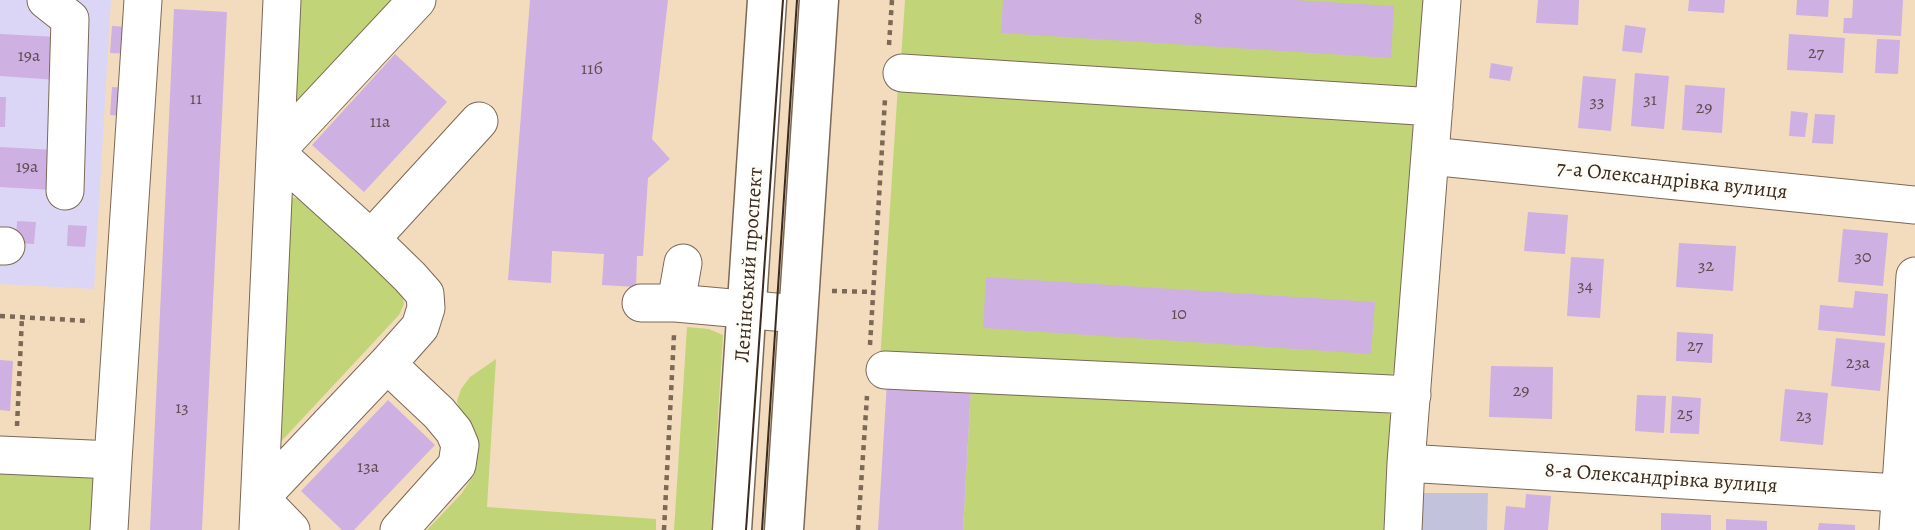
<!DOCTYPE html>
<html>
<head>
<meta charset="utf-8">
<style>
  body { margin:0 }
  canvas { display:block; background:#f3dcbd }
</style>
</head>
<body>
<canvas width="1915" height="530"></canvas>
<script>
const ctx = document.querySelector('canvas').getContext('2d');
ctx.lineJoin = 'round';
function paint(path, color) {
  ctx.fillStyle = color;
  ctx.fill(path, 'evenodd');
}
function shape(rows) {
  const path = new Path2D();
  for (const r of rows) {
    path.moveTo(r[0], r[1]);
    for (let i = 2; i < r.length; i += 2) path.lineTo(r[i], r[i + 1]);
  }
  return path;
}
function trace(path, color, width, dash) {
  ctx.strokeStyle = color;
  ctx.lineWidth = width;
  ctx.lineCap = dash ? 'butt' : 'round';
  ctx.setLineDash(dash || []);
  ctx.stroke(path);
}
function label(font, color, halo, rows, align = 'center') {
  ctx.font = font + ' Alegreya,serif';
  ctx.lineWidth = 6;
  ctx.setLineDash([]);
  ctx.textBaseline = 'middle';
  ctx.strokeStyle = halo;
  ctx.fillStyle = color;
  for (const [text, x, y, turn = 0] of rows) {
    ctx.save();
    ctx.translate(x, y);
    ctx.rotate((+turn || 0) * Math.PI / 180);
    ctx.textAlign = isNaN(turn) ? turn : align;
    if (halo) ctx.strokeText(text, 0, 0);
    ctx.fillText(text, 0, 0);
    ctx.restore();
  }
}
paint(shape([
  [0,0,111,0,94,289,0,284]
]), '#dcd6f6');
paint(shape([
  [1415,493,1488,493,1487,530,1415,530]
]), '#c2c2dc');
paint(shape([
  [296,0,400,0,290,117],
  [905,0,1429,0,1422,95,901,59],
  [898,85,1421,116,1398,368,1384,381,880,361],
  [286,196,310,201,401,290,404,304,399,315,275,448],
  [687,327,709,329,723,335,711,530,674,530],
  [496,359,487,507,656,519,656,530,427,530,462,493,473,476,476,466,475,454,457,401,461,389,470,377],
  [971,387,1386,409,1399,429,1392,530,963,530],
  [0,455,113,460,109,530,0,530]
]), '#c1d578');
paint(shape([
  [530,0,668,0,652,139,670,159,648,178,643,256,637,256,636,287,602,285,604,254,552,251,551,283,508,280],
  [1003,0,1294,0,1394,6,1391,58,1001,33],
  [1538,0,1579,0,1578,25,1536,23],
  [1689,0,1725,0,1724,13,1688,11],
  [1797,0,1829,0,1828,17,1796,15],
  [1853,0,1903,0,1901,36,1843,33,1844,18,1852,18],
  [174,9,227,12,202,530,150,530],
  [1625,25,1646,28,1642,53,1622,51],
  [112,26,130,27,129,54,110,53],
  [0,34,59,37,57,80,0,76],
  [1789,34,1845,38,1843,73,1787,70],
  [1877,39,1900,40,1898,74,1875,73],
  [395,54,447,102,364,192,312,145],
  [1491,63,1513,67,1510,81,1489,78],
  [1635,73,1669,76,1664,129,1631,126],
  [1583,76,1616,79,1611,131,1578,128],
  [1685,85,1725,88,1722,133,1682,130],
  [112,87,129,88,127,116,110,115],
  [0,97,6,97,5,127,0,127],
  [1791,111,1808,113,1805,137,1789,136],
  [1815,114,1835,115,1833,144,1812,143],
  [0,147,55,150,52,190,0,187],
  [1528,212,1568,215,1565,254,1524,251],
  [17,221,36,222,34,244,16,243],
  [68,225,87,226,85,247,67,246],
  [1843,229,1888,233,1883,286,1838,282],
  [1679,243,1736,246,1733,291,1676,287],
  [1571,257,1604,259,1600,318,1567,316],
  [986,277,1375,302,1371,354,983,328],
  [1855,291,1888,294,1885,336,1818,330,1820,305,1853,308],
  [1677,332,1713,334,1712,363,1676,361],
  [1836,338,1885,343,1880,391,1831,386],
  [0,360,13,361,10,411,0,410],
  [1491,366,1553,367,1552,419,1489,417],
  [887,382,971,387,963,530,878,530],
  [1785,389,1828,393,1823,445,1780,441],
  [1637,395,1666,396,1664,433,1635,431],
  [1672,396,1701,398,1699,434,1670,433],
  [388,400,435,445,354,530,342,530,301,491],
  [1526,494,1551,496,1548,530,1504,530,1506,506,1525,508],
  [1661,513,1711,515,1711,530,1661,530],
  [1726,519,1767,521,1767,530,1726,530],
  [1819,523,1855,525,1855,530,1818,530]
]), '#ceb0e2');
const minor = shape([
  [46,0,70,19,65,191],
  [417,0,275,152,371,239,479,121],
  [902,73,1434,107],
  [1430,156,1915,205],
  [371,239,410,277,425,294,426,308,420,327,387,364,439,413,454,431,460,445,457,465,399,530],
  [0,246,6,246],
  [641,303,676,303,797,314],
  [676,303,683,263],
  [885,370,1412,395],
  [0,455,113,460,109,530],
  [113,460,143,0],
  [1406,463,1915,494],
  [258,530,282,0],
  [291,530,260,498,387,364],
  [1403,530,1406,463,1442,0],
  [1898,530,1915,276]
]);
const major = shape([
  [732,530,767,0],
  [784,530,819,0]
]);
trace(minor, '#7b6856', 39);
trace(major, '#7b6856', 41);
trace(shape([
  [889,45,892,0],
  [832,291,873,292],
  [0,316,90,321],
  [870,345,885,99],
  [17,426,22,317],
  [664,530,674,335],
  [858,530,867,396]
]), '#7b6856', 4.5, [5, 5]);
trace(minor, '#fff', 37);
trace(major, '#fff', 38);
trace(shape([
  [746,530,783,0],
  [762,530,797,0]
]), '#3b2a1e', 2);
label('18px', '#604c4f', null, [
  ["8",1198,20],
  ["27",1816,54],
  ["19а",29,57],
  ["11б",592,70],
  ["11",196,100],
  ["31",1650,101],
  ["33",1597,103],
  ["29",1704,109],
  ["11а",380,123],
  ["19а",27,168],
  ["30",1863,258],
  ["32",1706,267],
  ["34",1585,287],
  ["10",1179,315],
  ["27",1695,347],
  ["23а",1858,364],
  ["29",1521,392],
  ["13",182,409],
  ["25",1685,415],
  ["23",1804,417],
  ["13а",368,468]
]);
label('21px', '#3b2a1e', '#fdfcf7', [
  ["7-а Олександрівка вулиця",1672,181,6],
  ["Ленінський проспект",750,265,-86],
  ["8-а Олександрівка вулиця",1661,479,4]
]);
</script>
</body>
</html>
